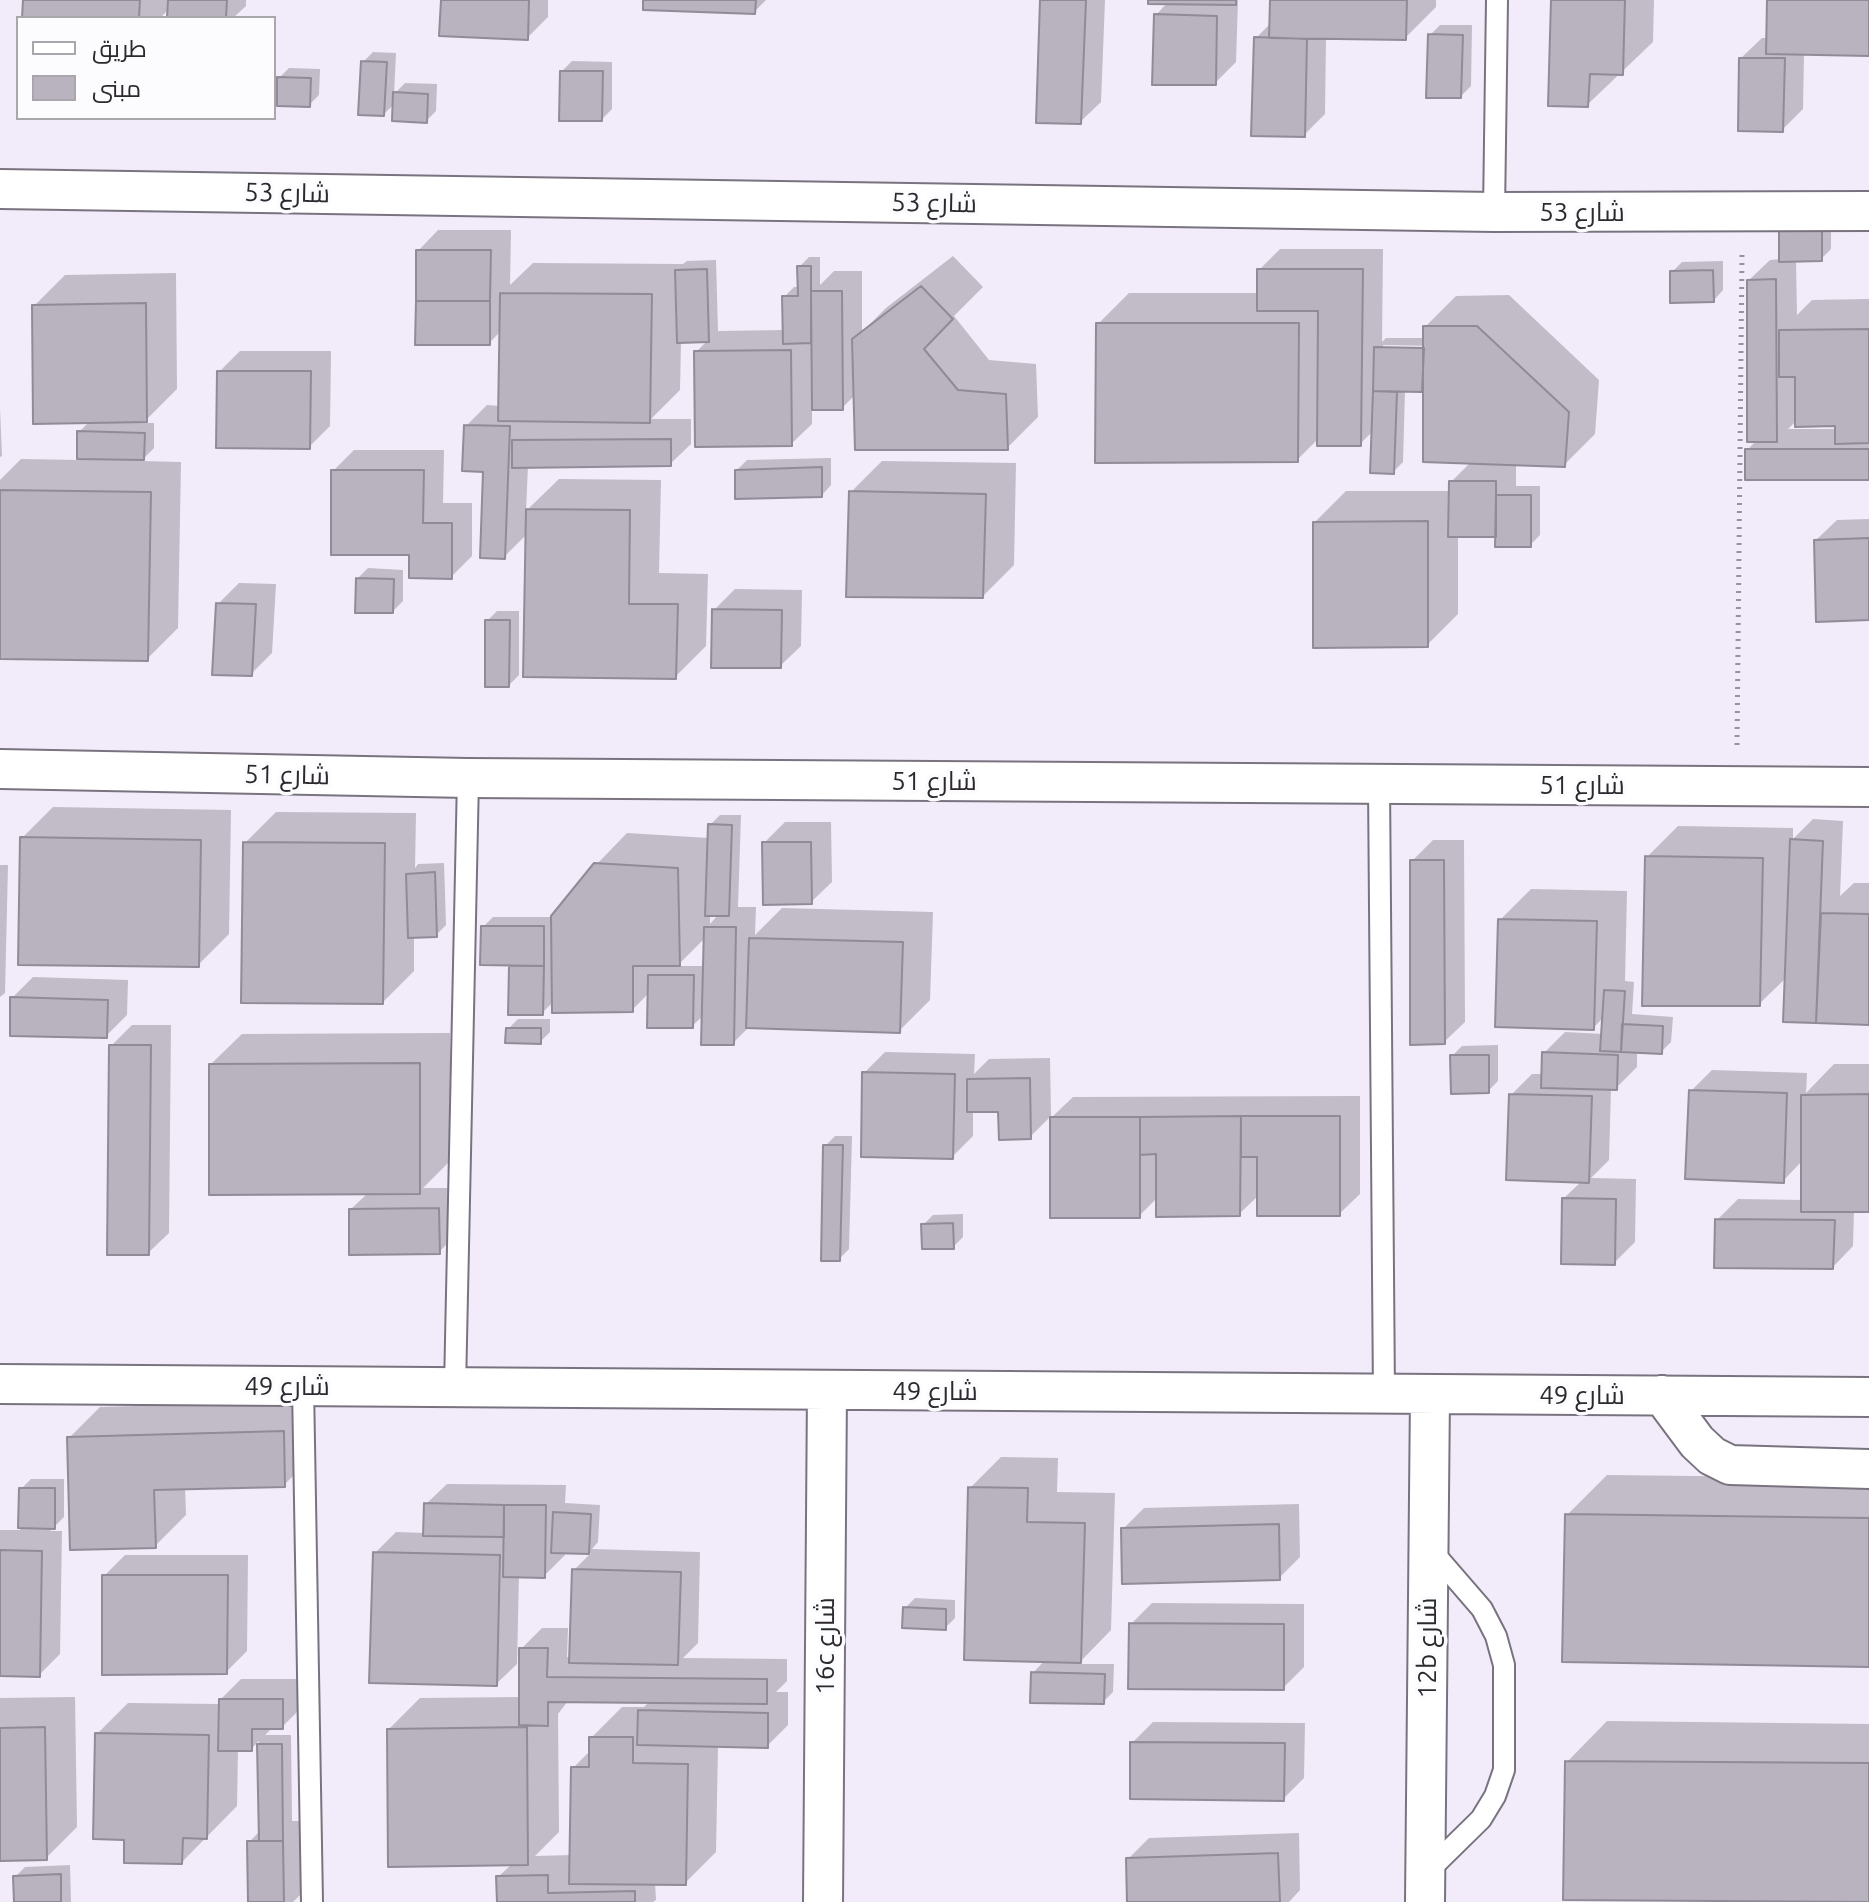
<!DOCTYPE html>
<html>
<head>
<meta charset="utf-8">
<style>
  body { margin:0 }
  #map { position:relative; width:1869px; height:1902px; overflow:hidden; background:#f2ebf9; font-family:Ubuntu,Cairo,sans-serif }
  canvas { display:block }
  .legend { position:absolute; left:16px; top:16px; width:260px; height:104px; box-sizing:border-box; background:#fcfbfe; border:2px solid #a9a7ab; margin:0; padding:10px 14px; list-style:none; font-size:24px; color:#2c292e }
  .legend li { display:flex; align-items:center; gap:16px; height:40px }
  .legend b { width:40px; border:2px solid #a9a7ab }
</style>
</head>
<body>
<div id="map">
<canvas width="1869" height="1902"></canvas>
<ul class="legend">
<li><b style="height:10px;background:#fff"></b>طريق</li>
<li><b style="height:22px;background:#b9b2bf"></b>مبنى</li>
</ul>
</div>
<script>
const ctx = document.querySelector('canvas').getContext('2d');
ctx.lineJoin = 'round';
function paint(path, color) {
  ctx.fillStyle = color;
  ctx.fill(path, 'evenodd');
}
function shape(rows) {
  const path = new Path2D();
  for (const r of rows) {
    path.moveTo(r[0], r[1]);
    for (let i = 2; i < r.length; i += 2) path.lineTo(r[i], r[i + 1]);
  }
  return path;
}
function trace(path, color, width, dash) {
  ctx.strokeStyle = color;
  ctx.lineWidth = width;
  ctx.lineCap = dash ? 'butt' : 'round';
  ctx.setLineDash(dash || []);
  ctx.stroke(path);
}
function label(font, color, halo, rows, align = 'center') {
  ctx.font = font + ' Ubuntu,Cairo,sans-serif';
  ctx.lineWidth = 7;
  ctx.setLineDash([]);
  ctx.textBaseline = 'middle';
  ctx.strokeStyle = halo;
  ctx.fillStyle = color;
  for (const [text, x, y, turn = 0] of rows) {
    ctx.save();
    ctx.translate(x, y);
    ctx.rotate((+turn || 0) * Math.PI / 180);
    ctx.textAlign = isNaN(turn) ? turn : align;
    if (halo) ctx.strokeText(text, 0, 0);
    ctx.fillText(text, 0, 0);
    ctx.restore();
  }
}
paint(shape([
  [25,0,246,0,246,6,233,18,169,18,170,8,160,18,24,18],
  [443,0,548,0,548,17,527,38],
  [645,0,766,0,754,12],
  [1042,0,1105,0,1101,102,1080,122],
  [1150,0,1238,0,1236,62,1215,83,1156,15,1168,2],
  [1272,0,1436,0,1436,7,1405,38,1326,37,1325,114,1304,135,1256,38,1272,22],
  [1553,0,1654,0,1653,42,1587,105],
  [1769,0,1869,0,1869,54,1804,53,1803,109,1782,130,1741,58,1762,38,1768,38],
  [1440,25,1472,25,1471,86,1461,96,1430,35],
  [373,52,396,53,394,94,405,83,437,84,436,111,426,121,395,103,384,114,363,62],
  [572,61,612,62,612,109,602,119,562,71],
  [289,68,320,69,319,95,309,105,279,78],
  [1831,213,1831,249,1821,259,1796,260,1797,315,1812,300,1869,299,1869,478,1747,450,1757,440,1749,280,1770,260,1781,259],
  [1797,420,1837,424,1837,429,1788,429],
  [438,230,511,230,510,285,533,263,683,264,687,261,716,260,718,331,785,330,784,297,794,287,800,287,799,267,809,257,820,257,820,285,834,271,862,271,862,332,886,308,953,256,983,287,954,316,989,360,1036,364,1038,417,1007,448,856,394,842,408,812,408,812,424,791,444,696,352,708,340,681,341,680,390,651,419,691,419,691,444,670,464,528,466,526,511,559,479,661,480,659,573,708,574,706,646,675,677,527,534,504,557,485,470,466,426,487,405,500,406,501,331,489,343,418,251],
  [1280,249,1383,249,1382,342,1386,338,1425,338,1425,327,1456,296,1509,295,1599,380,1595,434,1564,465,1516,463,1516,486,1540,486,1540,535,1530,545,1497,535,1458,535,1458,614,1427,645,1315,522,1346,491,1451,491,1451,482,1471,462,1425,387,1421,390,1405,390,1403,462,1393,472,1373,431,1360,444,1319,438,1297,460,1098,324,1129,293,1259,293,1259,270],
  [1383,345,1433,346,1433,350,1383,349],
  [1723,261,1723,290,1714,300,1672,272,1682,262],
  [176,273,177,389,143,423,154,423,154,448,141,461,181,462,178,628,147,659,0,657,0,480,21,459,79,460,79,432,90,421,34,306,65,275],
  [240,351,331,351,330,426,309,447,219,372],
  [0,408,2,456,0,457],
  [354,450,444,450,443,503,472,503,472,556,451,577,411,553,333,471],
  [831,458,831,485,822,495,737,470,747,460],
  [882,461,1016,463,1014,565,983,596,851,492],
  [1869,519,1869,618,1816,540,1837,520],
  [368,568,403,570,403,601,393,611,358,578],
  [239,583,276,584,272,653,251,674,218,604],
  [735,589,802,590,801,646,780,666,714,610],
  [497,611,519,611,519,675,509,685,487,621],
  [53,807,231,810,229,934,198,965,22,838],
  [276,812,416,813,415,868,418,864,444,863,446,925,436,935,414,936,414,971,383,1002,245,843],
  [720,815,741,815,738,907,756,907,755,935,782,908,933,912,930,1000,899,1031,750,1026,733,1043,704,1015,692,1026,649,993,632,1010,554,1001,542,1013,510,1013,511,964,483,927,493,917,552,917,596,865,627,833,709,838,710,825],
  [710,914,719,914,710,924],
  [706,937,705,966,677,966],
  [1813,819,1843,821,1840,896,1854,883,1869,883,1869,1023,1785,1020,1787,977,1759,1004,1647,857,1678,826,1793,828,1793,839],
  [785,822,831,822,832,882,811,902,764,843],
  [1433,840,1464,840,1465,1022,1444,1042,1412,861],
  [0,865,8,865,5,993,0,997],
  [1531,889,1627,891,1625,981,1634,982,1632,1014,1673,1017,1671,1042,1661,1052,1637,1050,1637,1067,1616,1088,1611,1088,1609,1160,1591,1178,1636,1179,1635,1242,1614,1263,1564,1198,1582,1181,1511,1095,1532,1074,1543,1074,1544,1053,1565,1032,1603,1034,1604,1017,1593,1028,1500,920],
  [33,977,128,980,127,1015,106,1036,12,998],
  [518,1019,550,1019,550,1032,540,1042,508,1029],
  [132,1025,171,1025,169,1233,148,1253,111,1046],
  [450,1033,450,1161,423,1188,459,1188,460,1231,439,1252,351,1209,368,1193,211,1064,242,1034],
  [1498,1045,1498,1081,1488,1091,1452,1056,1462,1046],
  [885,1052,975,1054,974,1074,989,1059,1050,1058,1051,1116,1030,1137,1000,1110,973,1110,973,1136,952,1157,864,1073],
  [1834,1064,1869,1064,1869,1210,1854,1210,1853,1246,1833,1267,1717,1220,1738,1199,1803,1200,1803,1160,1783,1181,1691,1091,1712,1070,1807,1073,1806,1093],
  [1360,1096,1360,1194,1339,1214,1259,1195,1239,1214,1158,1197,1139,1216,1052,1117,1073,1097],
  [835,1136,852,1136,849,1249,839,1259,825,1146],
  [963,1214,963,1237,953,1247,923,1225,933,1215],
  [314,1401,315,1454,284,1485,185,1487,186,1515,155,1546,69,1438,100,1407],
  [1001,1457,1058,1458,1057,1492,1115,1493,1111,1630,1078,1664,1114,1664,1113,1692,1103,1702,1033,1673,1045,1660,970,1488],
  [1607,1475,1869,1478,1869,1665,1567,1515],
  [31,1479,64,1479,64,1517,50,1531,62,1531,60,1654,39,1675,0,1674,0,1530,20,1530,21,1489],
  [447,1484,566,1485,565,1503,600,1505,598,1542,592,1549,700,1552,698,1643,683,1658,787,1659,787,1681,776,1692,788,1692,788,1725,767,1746,718,1745,716,1852,685,1883,655,1882,656,1900,653,1902,499,1902,498,1877,512,1864,389,1729,420,1698,521,1697,521,1649,542,1628,568,1628,567,1657,571,1657,574,1570,591,1553,565,1552,565,1555,544,1576,519,1575,517,1664,496,1684,375,1553,396,1532,425,1533,426,1504],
  [568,1701,650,1701,644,1707,622,1707,591,1738,591,1750,573,1768,572,1855,535,1856,559,1832,558,1714],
  [1299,1504,1300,1557,1279,1578,1123,1529,1144,1508],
  [125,1555,248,1555,247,1651,226,1672,104,1576],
  [915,1598,955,1600,955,1618,945,1628,905,1608],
  [1152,1603,1304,1604,1304,1667,1283,1688,1131,1624],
  [241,1679,303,1679,303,1706,282,1727,272,1728,265,1735,291,1735,292,1821,303,1821,304,1891,293,1902,250,1902,249,1842,261,1830,259,1741,251,1749,238,1749,237,1806,182,1862,126,1838,97,1734,128,1703,220,1704,221,1699],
  [75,1697,77,1827,46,1858,0,1859,0,1698],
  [1607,1721,1869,1724,1869,1901,1567,1762],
  [1153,1722,1305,1723,1304,1778,1283,1799,1132,1743],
  [1299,1833,1300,1890,1289,1902,1129,1902,1128,1859,1149,1838],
  [70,1865,71,1902,16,1902,15,1877,25,1867]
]), '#0003');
const building = shape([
  [23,0,140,0,139,18,22,18,23,0],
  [168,0,227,0,226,18,167,18,168,0],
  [441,0,529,0,528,40,439,36,441,0],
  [643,0,756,0,755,14,643,10,643,0],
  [1040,0,1086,0,1081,124,1036,123,1040,0],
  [1148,0,1236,0,1236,5,1148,4,1148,0],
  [1270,0,1407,0,1406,40,1269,38,1270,0],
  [1551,0,1625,0,1623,75,1590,74,1588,107,1548,106,1551,0],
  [1767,0,1869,0,1869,56,1766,54,1767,0],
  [1154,14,1217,16,1216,85,1152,85,1154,14],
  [1428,34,1463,35,1461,98,1426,98,1428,34],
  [1254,37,1307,39,1305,137,1251,136,1254,37],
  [1739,58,1785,58,1783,132,1738,131,1739,58],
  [361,61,387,62,384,116,358,115,361,61],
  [560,71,603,71,602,121,559,121,560,71],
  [277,77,311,78,310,107,277,106,277,77],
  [393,92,428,94,427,123,392,121,393,92],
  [1822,223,1822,261,1779,262,1779,224,1822,223],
  [416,250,491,250,490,301,416,301,416,250],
  [797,266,811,266,811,343,783,344,782,296,798,296,797,266],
  [707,269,709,342,677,343,675,270,707,269],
  [1257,269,1363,269,1361,446,1317,446,1318,311,1257,311,1257,269],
  [1713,270,1714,302,1670,303,1670,271,1713,270],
  [1776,279,1777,442,1747,442,1747,280,1776,279],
  [921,286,953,319,924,349,958,390,1006,394,1008,450,855,450,852,339,921,286],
  [811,291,842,291,843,410,812,410,811,291],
  [500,293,652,294,650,423,498,421,500,293],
  [416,301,490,301,490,345,415,345,416,301],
  [146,303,147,422,33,424,32,305,146,303],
  [1096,323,1299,323,1298,462,1095,463,1096,323],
  [1423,326,1477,326,1569,412,1565,467,1423,462,1423,326],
  [1869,329,1869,443,1835,444,1835,426,1795,427,1795,377,1779,377,1779,330,1869,329],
  [1374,347,1424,348,1422,392,1373,391,1374,347],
  [791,350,792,446,695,447,694,351,791,350],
  [217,371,311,371,310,449,216,448,217,371],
  [1373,391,1397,392,1394,474,1370,473,1373,391],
  [464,425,510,426,505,559,480,558,483,472,462,471,464,425],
  [77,431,145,433,144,460,77,459,77,431],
  [671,439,671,466,512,468,512,440,671,439],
  [1745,449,1869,449,1869,480,1745,480,1745,449],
  [822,467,822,497,735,499,735,470,822,467],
  [331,470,424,470,423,523,452,523,452,579,409,578,409,555,331,555,331,470],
  [1449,481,1496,481,1496,537,1448,537,1449,481],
  [0,490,151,492,148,661,0,659,0,490],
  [849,491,986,494,983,598,846,597,849,491],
  [1496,495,1531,495,1531,547,1495,547,1496,495],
  [526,509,630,510,629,604,678,604,676,679,523,677,526,509],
  [1428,521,1428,647,1313,648,1313,522,1428,521],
  [1869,538,1869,620,1816,622,1814,540,1869,538],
  [356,578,394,579,393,613,355,613,356,578],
  [216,603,256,604,252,676,212,675,216,603],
  [712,609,782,610,781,668,711,668,712,609],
  [485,620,510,620,509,687,485,687,485,620],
  [708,824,732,825,729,916,705,916,708,824],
  [20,837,201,840,199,967,18,965,20,837],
  [1790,839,1823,841,1816,1023,1783,1022,1790,839],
  [243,842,385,843,383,1004,241,1003,243,842],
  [762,842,811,842,812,904,763,905,762,842],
  [1645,856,1763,858,1760,1006,1642,1006,1645,856],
  [1410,860,1444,860,1445,1044,1410,1045,1410,860],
  [594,863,678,868,680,966,633,966,633,1012,552,1013,551,916,594,863],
  [435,872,437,937,408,938,406,874,435,872],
  [1821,913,1869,914,1869,1025,1816,1023,1821,913],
  [1498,919,1597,921,1594,1030,1495,1027,1498,919],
  [481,926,544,926,544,966,480,965,481,926],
  [704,927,736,927,734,1045,701,1045,704,927],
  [749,938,903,942,900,1033,746,1028,749,938],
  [509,966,544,966,543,1015,508,1015,509,966],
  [648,975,694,975,693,1028,647,1028,648,975],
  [1604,990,1625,991,1621,1052,1600,1051,1604,990],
  [10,997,108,1000,107,1038,10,1036,10,997],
  [1622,1024,1663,1026,1662,1054,1621,1052,1622,1024],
  [506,1028,541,1028,541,1044,505,1043,506,1028],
  [109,1045,151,1045,149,1255,107,1255,109,1045],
  [1542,1052,1618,1055,1617,1090,1541,1088,1542,1052],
  [1450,1055,1489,1055,1489,1093,1451,1094,1450,1055],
  [420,1063,420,1194,209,1195,209,1064,420,1063],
  [862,1072,955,1074,953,1159,861,1157,862,1072],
  [1030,1078,1031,1139,999,1140,998,1112,967,1112,967,1079,1030,1078],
  [1689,1090,1787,1093,1784,1183,1685,1179,1689,1090],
  [1509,1094,1592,1096,1589,1183,1506,1180,1509,1094],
  [1869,1094,1869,1212,1801,1212,1801,1095,1869,1094],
  [1241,1116,1340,1116,1340,1216,1257,1216,1257,1157,1241,1157,1241,1116],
  [1241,1116,1240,1216,1156,1217,1156,1154,1140,1155,1140,1117,1241,1116],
  [1050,1117,1140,1117,1140,1218,1050,1218,1050,1117],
  [823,1145,843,1145,840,1261,821,1261,823,1145],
  [1562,1198,1616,1199,1615,1265,1561,1264,1562,1198],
  [439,1208,440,1254,349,1255,349,1209,439,1208],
  [1715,1219,1835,1220,1833,1269,1714,1268,1715,1219],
  [953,1223,954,1249,922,1249,921,1224,953,1223],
  [284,1431,285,1487,154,1490,156,1548,70,1550,67,1437,284,1431],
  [968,1487,1028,1488,1027,1522,1085,1523,1081,1663,964,1660,968,1487],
  [19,1488,55,1488,55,1529,18,1528,19,1488],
  [424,1503,504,1505,504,1537,423,1536,424,1503],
  [504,1505,546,1505,545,1578,503,1577,504,1505],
  [553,1512,591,1514,589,1554,551,1553,553,1512],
  [1565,1514,1869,1518,1869,1667,1562,1662,1565,1514],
  [1279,1524,1280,1580,1122,1584,1121,1528,1279,1524],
  [0,1550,42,1551,40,1677,0,1676,0,1550],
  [373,1552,500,1555,497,1686,369,1683,373,1552],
  [572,1569,681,1572,678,1665,569,1663,572,1569],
  [102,1575,228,1575,227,1674,102,1675,102,1575],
  [903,1607,946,1609,946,1630,902,1628,903,1607],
  [1129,1623,1284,1624,1284,1690,1128,1689,1129,1623],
  [519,1648,548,1648,547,1677,767,1679,767,1704,548,1702,548,1726,519,1725,519,1648],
  [1031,1672,1105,1674,1104,1704,1030,1703,1031,1672],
  [219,1699,283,1699,283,1729,252,1729,252,1751,218,1751,219,1699],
  [638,1710,768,1713,768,1748,637,1745,638,1710],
  [45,1727,47,1860,0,1861,0,1728,45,1727],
  [527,1727,528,1865,388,1867,387,1729,527,1727],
  [95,1733,209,1735,207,1839,183,1838,182,1864,124,1863,124,1840,93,1839,95,1733],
  [589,1737,633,1737,633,1763,688,1764,686,1885,569,1884,571,1767,589,1767,589,1737],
  [1130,1742,1285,1743,1284,1801,1130,1799,1130,1742],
  [257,1744,282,1744,283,1841,259,1841,257,1744],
  [1565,1761,1869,1763,1869,1902,1563,1900,1565,1761],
  [247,1841,283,1841,284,1902,248,1902,247,1841],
  [1278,1853,1280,1902,1127,1902,1126,1858,1278,1853],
  [61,1874,61,1902,14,1902,13,1876,61,1874],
  [548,1875,548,1893,635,1891,635,1902,497,1902,496,1876,548,1875]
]);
paint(building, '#b9b2bf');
trace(building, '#918a97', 2);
const lane = shape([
  [1494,212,1497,0],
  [1379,784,1384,1395],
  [303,1386,312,1902],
  [455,1387,468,778],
  [1425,1874,1481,1819,1495,1796,1504,1770,1504,1665,1496,1636,1482,1609,1431,1550]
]);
const street = shape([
  [0,189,1494,212,1869,211],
  [0,769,468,778,1869,787],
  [0,1384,1869,1397],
  [1662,1395,1697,1442,1712,1456,1730,1465,1869,1469],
  [823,1902,827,1390],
  [1425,1902,1430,1395]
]);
trace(lane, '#79737f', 24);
trace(street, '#79737f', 42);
trace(shape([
  [1737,745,1742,255]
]), '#96919b', 5, [2, 6]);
trace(lane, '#fff', 20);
trace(street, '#fff', 38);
label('26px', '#2c292e', '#fcfbfe', [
  ["شارع 53",287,193,1],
  ["شارع 53",934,203,1],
  ["شارع 53",1582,212],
  ["شارع 51",287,775,1],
  ["شارع 51",934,781],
  ["شارع 51",1582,785],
  ["شارع 49",287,1386],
  ["شارع 49",935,1391],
  ["شارع 49",1582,1395],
  ["16c شارع",825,1646,-90],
  ["12b شارع",1427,1648,-90]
]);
</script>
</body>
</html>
